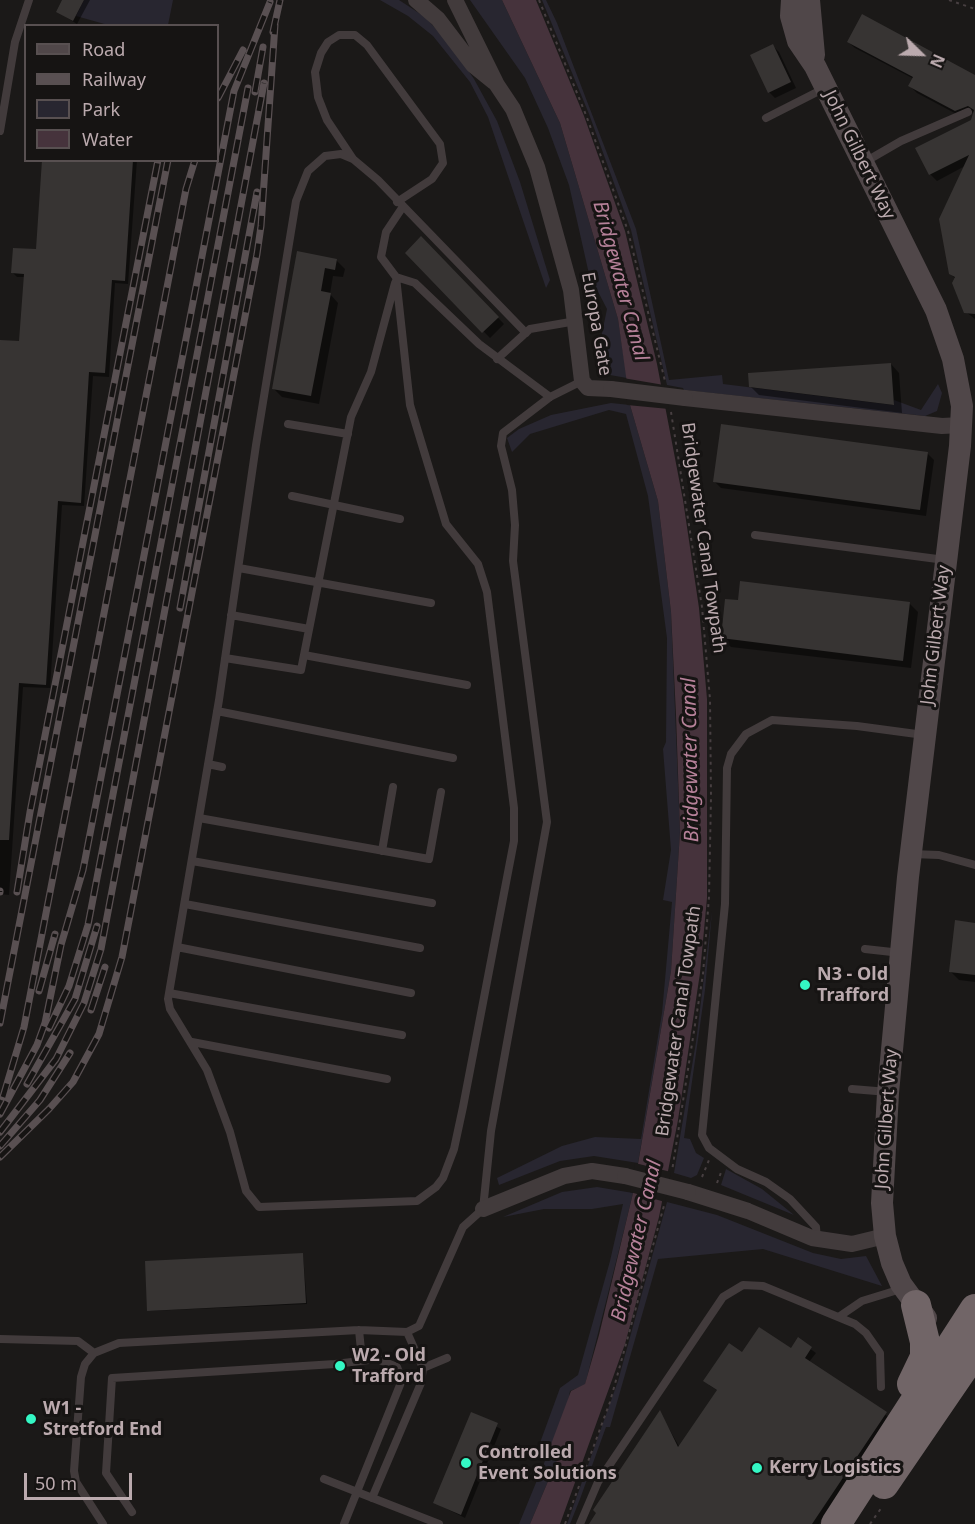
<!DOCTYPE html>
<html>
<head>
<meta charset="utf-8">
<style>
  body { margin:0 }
  #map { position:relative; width:975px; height:1524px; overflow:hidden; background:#1b1918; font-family:"Noto Sans",sans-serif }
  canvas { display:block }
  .legend { position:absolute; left:24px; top:24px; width:195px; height:138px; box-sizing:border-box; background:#161413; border:2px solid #585051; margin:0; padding:8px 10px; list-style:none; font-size:18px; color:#bbaaae }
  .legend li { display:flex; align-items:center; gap:12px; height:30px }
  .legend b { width:30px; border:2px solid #585051 }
  .north { position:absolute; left:891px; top:24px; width:60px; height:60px; -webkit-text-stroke:4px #161413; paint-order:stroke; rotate:113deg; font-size:16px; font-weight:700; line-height:24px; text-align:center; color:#bbaaae }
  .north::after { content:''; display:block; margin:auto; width:21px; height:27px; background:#bbaaae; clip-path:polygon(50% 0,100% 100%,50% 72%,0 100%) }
  .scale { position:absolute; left:24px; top:1473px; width:108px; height:27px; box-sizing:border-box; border:3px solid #bbaaae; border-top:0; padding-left:8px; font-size:18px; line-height:21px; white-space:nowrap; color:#bbaaae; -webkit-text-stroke:4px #161413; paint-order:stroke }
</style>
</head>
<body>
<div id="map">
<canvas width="975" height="1524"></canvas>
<ul class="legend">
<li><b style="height:8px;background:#504749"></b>Road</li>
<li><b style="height:8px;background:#595052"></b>Railway</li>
<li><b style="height:16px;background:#282630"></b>Park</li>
<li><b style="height:16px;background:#46333c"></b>Water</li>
</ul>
<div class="north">N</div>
<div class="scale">50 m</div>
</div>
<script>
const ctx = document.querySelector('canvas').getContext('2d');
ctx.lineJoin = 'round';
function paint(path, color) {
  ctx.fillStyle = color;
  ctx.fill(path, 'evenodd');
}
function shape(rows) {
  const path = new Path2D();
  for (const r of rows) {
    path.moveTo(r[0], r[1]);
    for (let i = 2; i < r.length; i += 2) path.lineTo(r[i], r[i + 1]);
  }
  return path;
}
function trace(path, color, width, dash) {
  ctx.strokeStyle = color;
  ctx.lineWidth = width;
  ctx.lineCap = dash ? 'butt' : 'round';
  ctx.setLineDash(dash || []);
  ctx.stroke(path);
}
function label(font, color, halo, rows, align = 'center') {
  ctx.font = font + ' "Noto Sans",sans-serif';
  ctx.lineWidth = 6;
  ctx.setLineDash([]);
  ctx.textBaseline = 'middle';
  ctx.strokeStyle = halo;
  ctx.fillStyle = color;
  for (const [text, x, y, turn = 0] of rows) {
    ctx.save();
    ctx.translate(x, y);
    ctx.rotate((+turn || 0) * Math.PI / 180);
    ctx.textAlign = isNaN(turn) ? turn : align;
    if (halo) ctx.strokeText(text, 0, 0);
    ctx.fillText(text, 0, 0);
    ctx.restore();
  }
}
paint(shape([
  [84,0,173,0,168,25,108,25,76,16],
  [380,0,399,0,425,17,448,42,474,79,497,121,520,182,550,280,546,288,488,117,470,82,433,36,408,16],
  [470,0,502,0,560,123,618,319,627,378,610,375,602,370,600,343,607,309,589,274,569,185,548,128,525,78],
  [542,0,546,0,557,23,636,229,669,380,722,375,723,384,893,405,894,400,921,410,938,384,942,393,937,411,925,416,684,390,683,388,667,385,631,230,589,114],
  [611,403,630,405,658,501,671,612,680,832,671,971,638,1163,594,1156,560,1161,499,1185,497,1178,562,1146,595,1137,641,1139,662,1013,672,902,663,900,671,850,663,749,666,742,667,638,648,496,626,414,609,410,530,434,512,452,507,438,519,429,551,415],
  [712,911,705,990,684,1138,690,1139,696,1153,704,1158,697,1175,691,1178,674,1173,696,1042],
  [726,1169,762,1189,794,1215,721,1185],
  [597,1187,633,1193,625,1226,585,1385,570,1391,557,1460,530,1524,519,1524,547,1456,537,1451,560,1388,578,1375,610,1261,623,1204,592,1209,544,1209,503,1217,562,1192],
  [667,1202,717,1215,813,1253,841,1259,866,1256,882,1286,763,1249,658,1259,610,1427,606,1427,580,1499,570,1524,567,1524,618,1381]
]), '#282630');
paint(shape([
  [502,0,536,0,584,116,625,231,657,364,683,500,699,608,707,699,707,898,700,973,678,1120,659,1217,625,1344,560,1524,530,1524,557,1460,550,1447,571,1391,585,1384,599,1335,633,1193,671,971,680,832,676,715,671,612,658,501,630,405,618,319,560,123]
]), '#46333c');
paint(shape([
  [623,378,664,385,669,409,627,405],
  [635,1163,671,1172,665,1202,630,1192]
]), '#1b1918');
paint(shape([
  [64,0,90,0,77,24,58,12],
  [848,42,975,76,975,319,966,312,956,279,950,274,965,166,937,181,930,174,972,121,975,112,962,117,917,93,910,86,914,79,855,48],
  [773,46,779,52,796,88,775,98,769,92],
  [44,160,137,160,128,284,115,283,109,377,93,376,84,506,62,505,50,688,23,687,9,895,0,894,0,342,20,343,25,277,17,277,13,273,38,251],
  [421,238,504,324,490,338,407,253],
  [299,253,336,260,345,269,343,277,333,276,330,294,338,303,319,404,282,397,273,388],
  [891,364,899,373,902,413,759,395,750,386],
  [927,453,934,460,926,516,721,488,715,482],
  [909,603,918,612,911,668,731,647,722,638],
  [975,924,975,982,959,980,951,972],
  [303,1254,307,1304,149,1311],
  [798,1340,816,1353,809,1362,890,1418,819,1524,591,1524,660,1413,680,1448,718,1391,709,1385,743,1354,791,1350],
  [472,1414,501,1429,465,1518,435,1503]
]), '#0007');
paint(shape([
  [62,0,84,0,73,21,56,12],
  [862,14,975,75,975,314,964,313,952,283,955,277,949,274,939,219,969,155,929,175,915,148,971,120,974,110,968,106,955,111,908,86,913,77,847,42],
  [773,44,791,82,768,93,750,55],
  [42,160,133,160,125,281,112,280,105,373,89,372,81,503,58,501,46,685,19,683,9,840,0,840,0,340,19,341,24,274,11,273,13,248,36,249],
  [421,236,499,317,482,333,405,253],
  [297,251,337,259,335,270,325,268,321,291,331,293,311,396,272,389],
  [891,363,894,405,749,387,748,373],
  [721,424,928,452,920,510,713,482],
  [740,581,910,602,903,661,721,638,725,599,738,600],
  [955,920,975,923,975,975,949,972],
  [303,1253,306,1303,147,1311,145,1261],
  [759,1327,791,1348,798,1337,812,1347,805,1358,887,1412,812,1524,589,1524,596,1513,593,1510,660,1410,678,1447,717,1390,703,1381,729,1343,742,1352],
  [471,1412,498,1423,461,1515,433,1503]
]), '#373433');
trace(shape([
  [539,0,586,115,628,231,665,381],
  [949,0,975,9],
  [671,412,702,607,710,699,711,797,709,897,703,974,672,1171],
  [702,1177,709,1160],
  [717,1183,722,1170],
  [565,1524,610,1402,665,1202],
  [870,1524,882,1507]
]), '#473f41', 2, [3, 4.5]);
trace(shape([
  [766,118,825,88],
  [0,131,15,42,29,0],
  [353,159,327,120,318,97,315,72,321,53,328,42,339,35,355,35,367,45,440,144,443,163,432,179,397,202],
  [863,163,901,141,968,112],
  [402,208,386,232,381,257,396,277,410,405,446,524,478,564,487,592,514,808,514,841,463,1107,454,1149,443,1178,436,1187,417,1201,259,1207,246,1191,230,1132,207,1070,170,1009,168,999,219,700,256,445,296,201,308,171,325,156,341,154,353,159,378,180,526,333],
  [396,277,415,283,479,344,550,397],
  [497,359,530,329,576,321],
  [288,424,348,434],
  [292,496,400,519],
  [755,535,945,560],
  [239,568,431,603],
  [231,615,309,629],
  [304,655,467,685],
  [225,658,301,670,351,417,371,372,395,283],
  [217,711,453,758],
  [208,764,222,767],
  [199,818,429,859,441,792],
  [382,851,393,787],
  [911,854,939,855,975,865],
  [192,861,432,903],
  [185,904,420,948],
  [177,947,411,993],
  [865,949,901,953],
  [169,993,402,1035],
  [192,1042,387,1079],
  [852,1089,888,1092],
  [817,1239,816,1227,790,1199,766,1182,737,1169,709,1148,702,1135,725,904,727,768,731,754,746,734,772,720,857,726,924,735],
  [840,1316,862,1301,901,1289],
  [359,1330,362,1360],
  [0,1339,78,1341,94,1353],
  [423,1368,447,1358],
  [324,1479,439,1524],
  [372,1498,421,1383,423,1368,407,1332],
  [132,1512,106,1473,112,1378,335,1364,377,1359,397,1367,402,1380,344,1524],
  [103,1524,76,1482,74,1471,81,1377,85,1364,94,1353,119,1343,359,1330,407,1332,419,1326,463,1227,483,1209,491,1131,547,822,513,561,515,525,512,490,501,446,503,433,550,397,582,381],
  [580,1524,598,1482,723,1297,743,1285,763,1286,855,1324,866,1333,880,1353,881,1387]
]), '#423b3c', 8);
trace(shape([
  [416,0,438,19,473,65,494,82],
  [455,0,497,85,513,109,537,167,571,290,582,381,588,388,611,389],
  [685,398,942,426,961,425],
  [688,1192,748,1211,812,1238,852,1244,885,1236],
  [483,1209,564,1176,592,1171,625,1176]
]), '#423b3c', 16);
trace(shape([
  [792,0,791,16,798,41,815,66,936,310,953,359,962,406,960,446,908,877,888,1093,882,1203,885,1236,892,1263,901,1284,926,1318],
  [809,0,814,55]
]), '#504749', 22);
trace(shape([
  [912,1384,925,1357,925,1342,916,1305],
  [884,1484,975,1351],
  [836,1524,975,1309]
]), '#716567', 30);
const rail = shape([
  [273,32,280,0],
  [255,92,263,47],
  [218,98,243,50],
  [180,608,257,192],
  [0,892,0,891],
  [17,892,30,812,158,160],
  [39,991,55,934],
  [91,1010,105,967],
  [0,1023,168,160],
  [49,1028,69,986,88,925,248,88],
  [27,1084,75,999,97,926],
  [3,1097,24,1027,186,189,195,160],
  [0,1114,37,1045,45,1023,61,945,83,870,234,91,270,2],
  [0,1132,56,1059,84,1003,101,949,264,83],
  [0,1146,40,1100,70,1053],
  [0,1157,49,1109,73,1082,99,1034,122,957,257,254,261,226,275,25]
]);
trace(rail, '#595052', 7);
trace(rail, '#161413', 4.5, [14]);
trace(shape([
  [611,389,685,398],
  [625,1176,688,1192]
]), '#423b3c', 16);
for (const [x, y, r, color] of [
  [805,985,6,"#34f7c4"],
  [340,1366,6,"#34f7c4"],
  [31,1419,6,"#34f7c4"],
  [466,1463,6,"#34f7c4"],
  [757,1468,6,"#34f7c4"]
]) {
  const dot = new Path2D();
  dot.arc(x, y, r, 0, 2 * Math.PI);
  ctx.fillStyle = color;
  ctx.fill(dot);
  trace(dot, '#161413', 2);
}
label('18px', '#bbaaae', '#161413', [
  ["John Gilbert Way",859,155,64],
  ["Europa Gate",596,324,80],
  ["Bridgewater Canal Towpath",703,538,82],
  ["John Gilbert Way",936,635,-83],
  ["Bridgewater Canal Towpath",679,1021,-82],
  ["John Gilbert Way",887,1119,-86]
]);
label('bold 18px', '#bbaaae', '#161413', [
  ["N3 - Old",817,975],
  ["Trafford",817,996],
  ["W2 - Old",352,1356],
  ["Trafford",352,1377],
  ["W1 -",43,1409],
  ["Stretford End",43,1430],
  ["Controlled",478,1453],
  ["Event Solutions",478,1474],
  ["Kerry Logistics",769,1468]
], 'left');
label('italic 20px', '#b68199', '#161413', [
  ["Bridgewater Canal",620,281,75],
  ["Bridgewater Canal",691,760,-91],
  ["Bridgewater Canal",637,1241,-77]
]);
</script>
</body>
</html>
